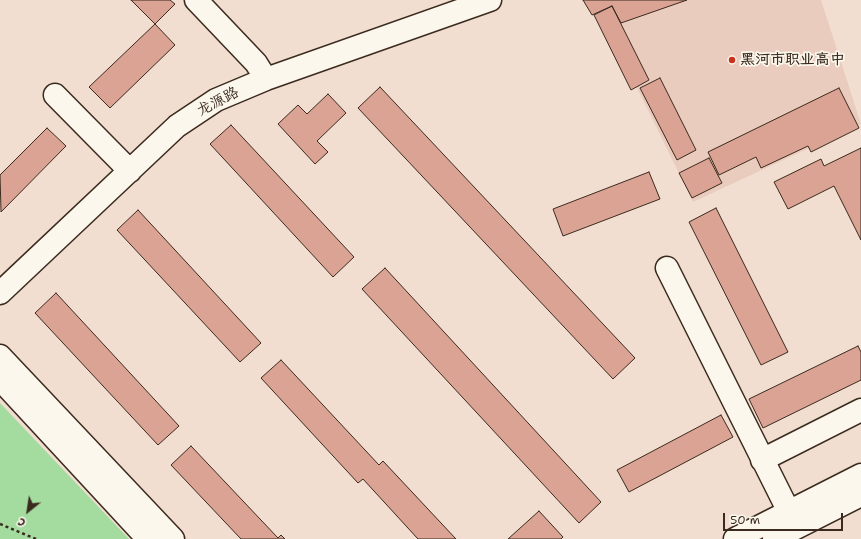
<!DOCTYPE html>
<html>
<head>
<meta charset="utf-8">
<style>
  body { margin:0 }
  #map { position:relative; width:861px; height:539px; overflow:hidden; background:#f1ded1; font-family:"Shantell Sans",sans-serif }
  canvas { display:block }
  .north { position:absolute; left:8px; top:491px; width:40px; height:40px; -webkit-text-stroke:3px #fbf7ec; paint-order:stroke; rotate:210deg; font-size:11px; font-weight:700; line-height:16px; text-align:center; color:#3b2a1e }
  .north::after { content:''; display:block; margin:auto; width:14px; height:18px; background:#3b2a1e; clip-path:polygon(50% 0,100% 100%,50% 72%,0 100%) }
  .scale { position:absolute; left:723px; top:513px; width:120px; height:18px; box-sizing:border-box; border:2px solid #3b2a1e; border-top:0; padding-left:5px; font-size:12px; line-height:14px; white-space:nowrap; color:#3b2a1e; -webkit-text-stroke:3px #fbf7ec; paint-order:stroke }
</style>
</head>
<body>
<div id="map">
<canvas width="861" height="539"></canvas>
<div class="north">С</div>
<div class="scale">50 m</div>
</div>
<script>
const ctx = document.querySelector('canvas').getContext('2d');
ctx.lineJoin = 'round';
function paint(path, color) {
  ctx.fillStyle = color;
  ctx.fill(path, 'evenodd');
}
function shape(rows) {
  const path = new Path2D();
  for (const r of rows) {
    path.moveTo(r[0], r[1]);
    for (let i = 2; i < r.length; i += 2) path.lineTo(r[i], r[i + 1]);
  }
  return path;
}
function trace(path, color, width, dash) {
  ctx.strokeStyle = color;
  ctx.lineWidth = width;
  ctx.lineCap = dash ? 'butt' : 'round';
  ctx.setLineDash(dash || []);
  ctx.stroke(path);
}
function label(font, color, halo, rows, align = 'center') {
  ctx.font = font + ' "Shantell Sans","LXGW WenKai TC",sans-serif';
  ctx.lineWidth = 3.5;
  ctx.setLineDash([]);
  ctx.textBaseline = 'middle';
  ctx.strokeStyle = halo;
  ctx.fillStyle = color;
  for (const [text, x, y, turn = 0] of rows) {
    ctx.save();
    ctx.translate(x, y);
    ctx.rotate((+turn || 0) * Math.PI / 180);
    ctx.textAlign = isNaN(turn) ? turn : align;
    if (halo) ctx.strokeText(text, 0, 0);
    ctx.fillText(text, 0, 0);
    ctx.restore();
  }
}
paint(shape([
  [594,0,821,0,861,124,693,202]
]), '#eaccbe');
paint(shape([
  [0,403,129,539,0,539]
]), '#a4db9f');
const building = shape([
  [131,0,170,0,175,4,155,24,131,0],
  [583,0,687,0,621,23,612,6,592,15,583,0],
  [612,6,649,80,631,90,594,15,612,6],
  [155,24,175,45,110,108,89,87,155,24],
  [660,78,696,150,677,160,640,88,660,78],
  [380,87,635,358,613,379,358,108,380,87],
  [839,88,859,128,811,152,808,146,761,168,756,157,719,175,708,152,839,88],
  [328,94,346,113,317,141,328,152,315,164,278,124,298,105,307,114,328,94],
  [231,125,354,257,333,277,210,144,231,125],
  [47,128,66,146,1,212,0,175,47,128],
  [861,148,861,240,834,186,788,209,774,182,821,159,824,166,861,148],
  [709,158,722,183,692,198,679,173,709,158],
  [649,172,660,199,563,236,553,209,649,172],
  [716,208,788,352,761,365,689,222,716,208],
  [138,210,261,343,240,362,117,230,138,210],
  [385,268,601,502,579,523,362,289,385,268],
  [56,293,179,426,158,445,35,313,56,293],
  [858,346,861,352,861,380,763,428,749,399,858,346],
  [281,360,379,465,383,461,456,539,418,539,363,479,358,483,261,378,281,360],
  [721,415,733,437,629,492,617,470,721,415],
  [191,446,278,538,281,535,285,539,241,539,171,465,191,446],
  [539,511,563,537,561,539,508,539,539,511]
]);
paint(building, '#daa393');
trace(building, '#3b2a1e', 1);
const minor = shape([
  [196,0,256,63,266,79],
  [55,95,130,171],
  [667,268,789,512],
  [0,293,177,126,216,100,266,79,490,0],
  [0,356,173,539],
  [0,379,148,539],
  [762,460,861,410],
  [735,539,861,475],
  [774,539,861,495]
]);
trace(minor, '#3b2a1e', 25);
trace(shape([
  [0,524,36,539]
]), '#3b2a1e', 2.5, [3, 3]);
trace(minor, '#fbf7ec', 22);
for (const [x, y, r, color] of [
  [732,60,4,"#c8321e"]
]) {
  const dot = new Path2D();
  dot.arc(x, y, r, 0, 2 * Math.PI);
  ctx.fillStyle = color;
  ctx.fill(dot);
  trace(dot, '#fbf7ec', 1.5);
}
label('bold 15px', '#3b2a1e', '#fbf7ec', [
  ["黑河市职业高中",740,60]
], 'left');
label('15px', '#3b2a1e', '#fbf7ec', [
  ["龙源路",218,102,-28]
]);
</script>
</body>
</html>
